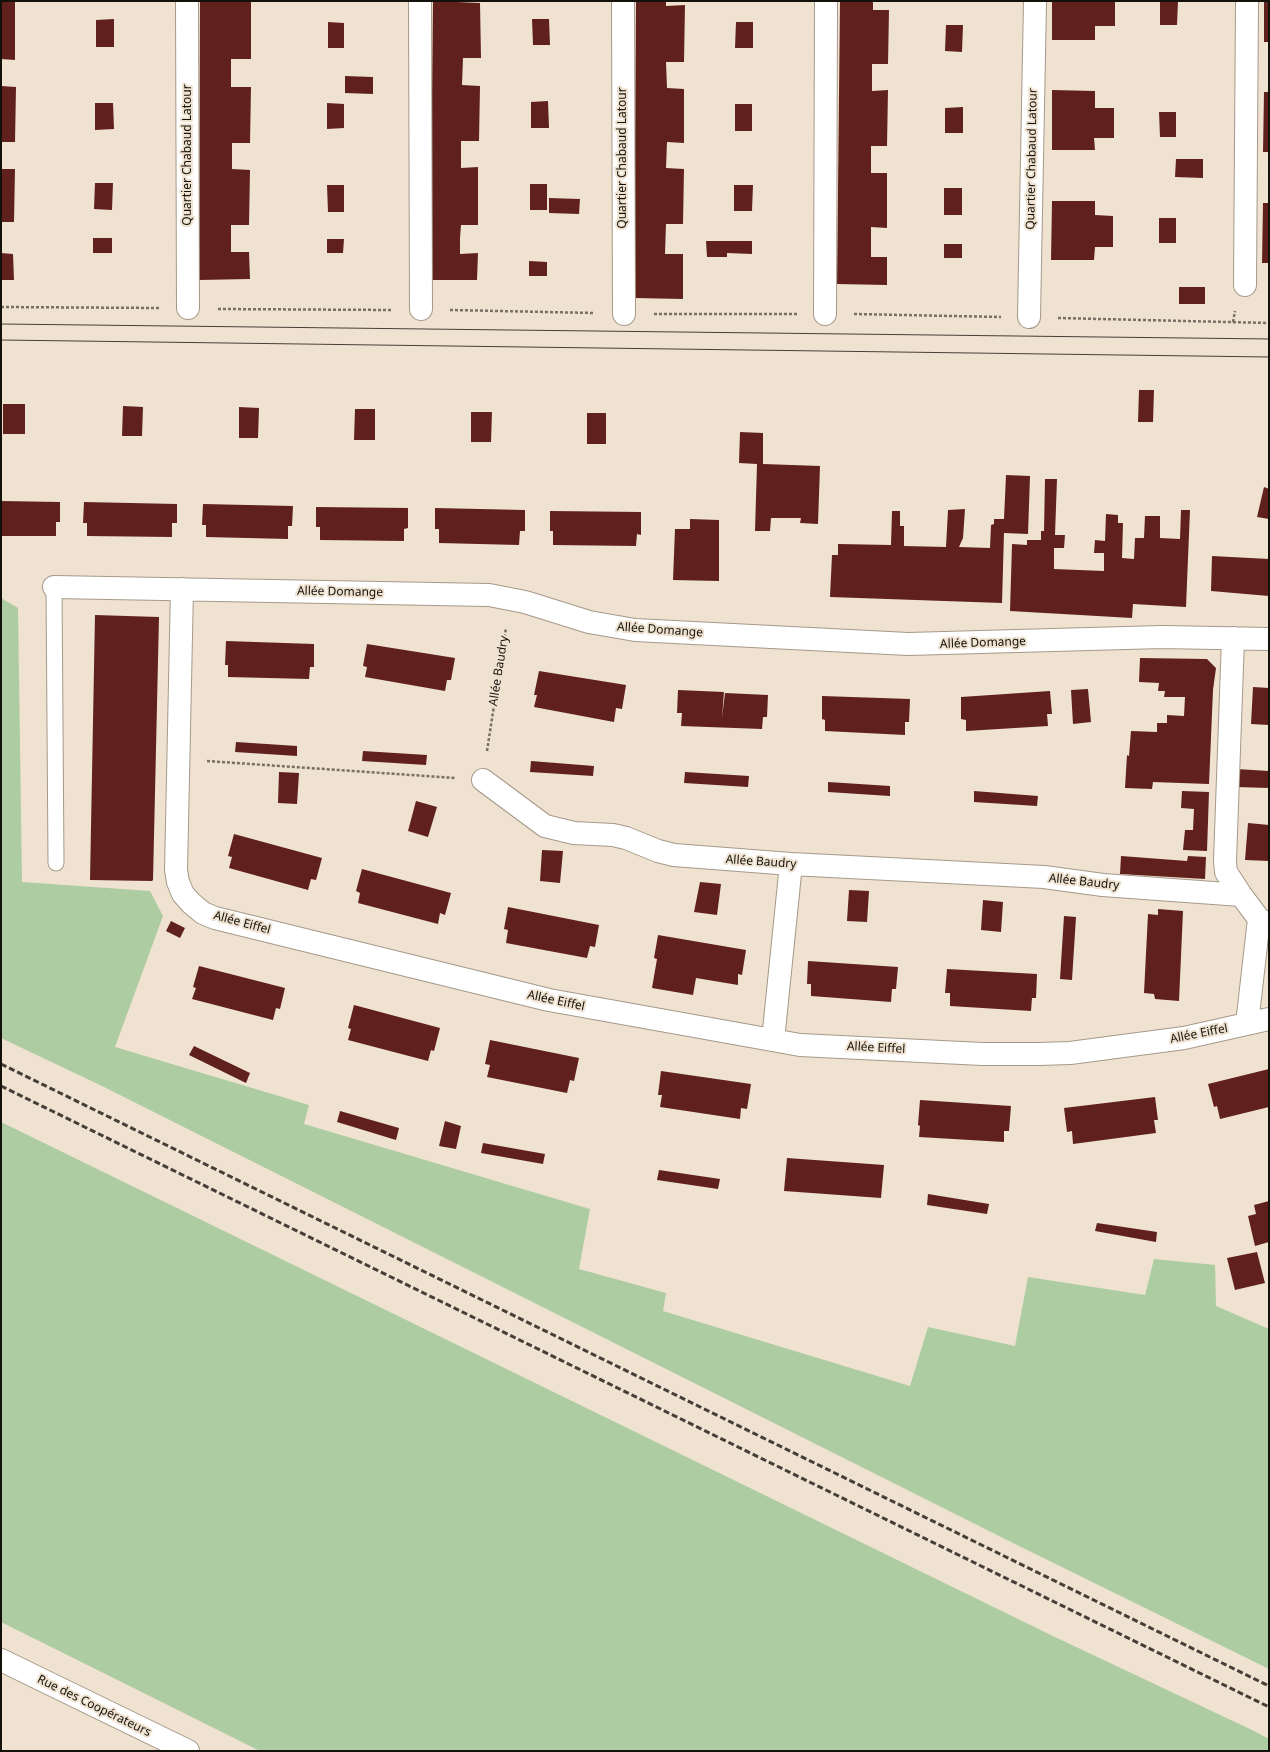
<!DOCTYPE html>
<html>
<head>
<meta charset="utf-8">
<style>
  body { margin:0 }
  #map { position:relative; width:1270px; height:1752px; overflow:hidden; background:#efe2d1; font-family:"Noto Sans",sans-serif }
  canvas { display:block }
  .frame { position:absolute; inset:0; border:2px solid #14100a; pointer-events:none }
</style>
</head>
<body>
<div id="map">
<canvas width="1270" height="1752"></canvas>
<div class="frame"></div>
</div>
<script>
const ctx = document.querySelector('canvas').getContext('2d');
ctx.lineJoin = 'round';
function paint(path, color) {
  ctx.fillStyle = color;
  ctx.fill(path, 'evenodd');
}
function shape(rows) {
  const path = new Path2D();
  for (const r of rows) {
    path.moveTo(r[0], r[1]);
    for (let i = 2; i < r.length; i += 2) path.lineTo(r[i], r[i + 1]);
  }
  return path;
}
function trace(path, color, width, dash) {
  ctx.strokeStyle = color;
  ctx.lineWidth = width;
  ctx.lineCap = dash ? 'butt' : 'round';
  ctx.setLineDash(dash || []);
  ctx.stroke(path);
}
function label(font, color, halo, rows, align = 'center') {
  ctx.font = font + ' "Noto Sans",sans-serif';
  ctx.lineWidth = 4;
  ctx.setLineDash([]);
  ctx.textBaseline = 'middle';
  ctx.strokeStyle = halo;
  ctx.fillStyle = color;
  for (const [text, x, y, turn = 0] of rows) {
    ctx.save();
    ctx.translate(x, y);
    ctx.rotate((+turn || 0) * Math.PI / 180);
    ctx.textAlign = isNaN(turn) ? turn : align;
    if (halo) ctx.strokeText(text, 0, 0);
    ctx.fillText(text, 0, 0);
    ctx.restore();
  }
}
paint(shape([
  [1,598,18,608,22,882,150,891,163,916,115,1047,309,1105,304,1124,590,1209,579,1269,666,1293,663,1311,910,1386,928,1327,1015,1346,1028,1277,1145,1295,1154,1259,1215,1265,1216,1306,1269,1329,1269,1669,1013,1543,102,1086,1,1038],
  [1,1122,1057,1638,1252,1730,1269,1739,1269,1751,260,1751,1,1622]
]), '#adcca2');
paint(shape([
  [1,1,15,1,15,60,1,59],
  [200,1,251,2,251,59,231,59,231,87,251,87,250,143,232,143,232,169,250,170,249,225,231,225,231,252,249,252,250,279,199,280],
  [433,1,480,3,481,58,463,58,462,85,480,86,479,141,461,141,461,168,478,167,478,225,461,225,460,238,460,254,478,253,477,280,430,280],
  [636,1,666,1,666,6,685,5,684,62,666,62,667,88,684,89,684,143,667,142,666,168,684,169,683,224,666,224,665,254,683,254,683,299,634,298],
  [840,1,873,1,873,10,889,10,888,64,872,64,872,91,888,90,887,146,871,146,871,173,887,173,887,228,871,227,871,257,887,257,887,285,837,284],
  [1052,1,1115,1,1115,26,1095,26,1095,40,1052,40],
  [1160,1,1178,1,1177,25,1160,25],
  [1264,1,1269,1,1269,42,1264,42],
  [114,19,114,47,96,47,96,20],
  [532,19,549,19,550,45,533,45],
  [328,22,344,23,344,48,328,48],
  [736,22,753,22,753,48,735,48],
  [946,25,963,25,962,52,945,51],
  [345,76,373,77,373,94,345,93],
  [1,86,16,87,15,142,1,142],
  [1052,90,1095,91,1095,108,1114,108,1114,138,1094,138,1095,150,1052,150],
  [1264,92,1269,92,1269,152,1263,152],
  [548,101,549,128,531,128,531,102],
  [95,103,113,103,114,129,95,130],
  [327,103,344,104,344,128,327,129],
  [735,104,752,104,752,131,735,131],
  [963,107,963,133,945,133,945,108],
  [1159,112,1176,112,1176,137,1160,137],
  [1176,159,1203,159,1203,178,1175,177],
  [1,169,15,169,14,222,1,222],
  [95,183,113,183,112,210,94,209],
  [530,184,547,184,547,210,530,210],
  [327,185,344,185,344,212,328,212],
  [734,185,753,185,752,211,734,211],
  [944,188,962,188,962,215,944,215],
  [549,198,580,199,579,214,549,213],
  [1052,201,1095,201,1095,215,1113,216,1113,247,1095,247,1094,260,1051,260],
  [1263,203,1269,203,1269,263,1262,263],
  [1159,218,1176,218,1176,243,1159,243],
  [93,238,112,238,112,253,93,253],
  [327,239,344,239,343,253,327,253],
  [706,241,752,241,752,254,727,253,727,257,707,257],
  [944,244,962,244,962,258,944,258],
  [1,253,13,254,14,280,1,280],
  [529,261,547,262,547,276,529,276],
  [1179,287,1205,287,1205,304,1179,304],
  [1139,390,1154,390,1153,422,1138,422],
  [3,404,25,404,25,434,3,434],
  [123,406,143,407,142,436,122,436],
  [239,407,259,408,258,438,239,438],
  [355,409,375,409,375,440,354,440],
  [471,412,492,412,491,442,471,442],
  [587,413,606,413,606,444,587,444],
  [740,432,763,433,763,464,820,466,818,524,800,523,801,518,771,518,770,531,755,531,757,464,739,463],
  [1006,475,1030,476,1028,534,1004,533,1002,603,830,597,832,555,838,555,838,544,891,545,892,511,900,511,900,526,904,526,904,546,946,547,948,510,965,509,963,538,959,547,990,548,991,525,994,524,994,519,1004,519],
  [1045,479,1057,479,1055,535,1065,535,1064,548,1054,548,1054,569,1104,571,1104,553,1094,553,1095,540,1105,541,1106,514,1118,515,1118,523,1123,523,1122,558,1134,559,1135,538,1144,538,1145,516,1160,516,1160,538,1180,539,1181,510,1190,510,1186,607,1133,604,1132,618,1010,611,1012,544,1027,545,1027,540,1041,540,1041,531,1044,531],
  [1264,487,1269,489,1269,519,1257,517],
  [1,501,60,502,60,522,56,522,56,536,1,536],
  [84,502,177,504,177,523,172,523,172,537,87,536,87,523,83,523],
  [203,504,293,506,292,526,288,526,288,539,206,537,206,525,202,525],
  [316,507,408,508,408,528,404,529,404,541,320,540,320,527,316,527],
  [435,508,525,510,525,531,520,531,519,545,439,543,439,529,435,529],
  [550,511,641,512,641,535,637,534,636,546,553,545,553,531,550,531],
  [690,519,719,520,719,581,673,580,675,529,690,529],
  [1212,556,1269,559,1269,596,1211,591],
  [95,615,159,617,153,880,152,881,90,880],
  [226,641,314,644,314,667,310,667,309,679,228,677,228,665,225,665],
  [367,644,455,658,451,680,447,680,445,691,365,677,367,667,363,666],
  [1140,658,1207,659,1216,668,1213,690,1209,784,1153,782,1152,789,1125,788,1127,755,1129,756,1131,731,1157,732,1157,723,1167,723,1167,715,1184,716,1185,697,1164,697,1165,691,1158,691,1159,683,1139,682],
  [539,671,626,685,622,709,616,708,614,722,534,707,537,695,534,695],
  [1253,687,1269,688,1269,725,1251,724],
  [1088,689,1091,722,1073,724,1071,690],
  [678,690,724,692,722,718,725,693,768,695,767,717,763,717,762,729,681,726,682,713,677,713],
  [1050,691,1052,714,1047,714,1048,726,966,731,966,720,961,719,961,697],
  [822,696,910,699,909,722,905,722,905,735,825,731,825,720,822,719],
  [236,742,297,746,297,756,235,752],
  [363,751,427,755,426,765,362,761],
  [531,761,594,766,593,776,530,772],
  [1236,769,1269,771,1269,788,1236,787],
  [279,772,299,773,297,804,278,803],
  [685,772,749,776,748,787,684,783],
  [828,782,890,786,890,796,828,792],
  [974,791,1038,796,1037,806,974,802],
  [1182,791,1209,792,1207,851,1183,850,1185,830,1193,830,1194,809,1181,808],
  [416,801,437,807,428,837,408,831],
  [1248,823,1269,825,1269,861,1245,860],
  [234,834,322,858,316,880,311,879,308,890,229,868,232,857,228,856],
  [542,850,563,851,560,883,540,881],
  [1121,856,1187,861,1188,856,1206,857,1205,879,1120,874],
  [362,869,451,893,445,915,440,913,438,924,358,903,360,893,356,891],
  [700,882,721,884,717,915,694,912],
  [849,890,869,891,867,922,847,921],
  [983,900,1003,902,1001,932,981,930],
  [508,907,599,925,595,947,590,946,587,958,506,943,508,930,504,929],
  [1158,909,1183,911,1179,1001,1155,999,1154,994,1144,993,1148,914,1158,915],
  [1064,916,1076,917,1072,980,1060,979],
  [171,921,185,928,180,938,166,931],
  [658,935,746,950,742,975,738,974,738,985,696,978,693,995,652,988,657,959,654,958],
  [808,961,898,967,896,989,892,989,891,1002,811,996,811,984,807,984],
  [199,966,285,988,280,1009,276,1008,273,1020,192,999,196,988,193,987],
  [947,969,1037,974,1036,998,1032,998,1031,1011,950,1006,950,993,945,993],
  [354,1005,440,1028,434,1051,431,1050,428,1061,348,1040,351,1029,348,1028],
  [490,1040,579,1058,574,1081,570,1080,567,1093,487,1077,490,1065,485,1064],
  [194,1046,250,1073,246,1083,189,1055],
  [1269,1069,1269,1107,1220,1119,1217,1106,1214,1107,1208,1084],
  [661,1071,751,1084,747,1109,741,1108,740,1119,660,1107,662,1095,658,1095],
  [1155,1097,1158,1120,1154,1120,1156,1133,1073,1144,1072,1131,1067,1132,1064,1108],
  [920,1100,1011,1106,1009,1131,1004,1131,1004,1142,919,1137,920,1126,918,1125],
  [340,1111,399,1128,396,1140,337,1122],
  [445,1121,461,1126,456,1149,439,1146],
  [483,1143,545,1154,543,1164,481,1153],
  [787,1158,884,1165,881,1198,784,1191],
  [659,1170,720,1179,718,1189,657,1180],
  [928,1194,989,1204,987,1214,927,1205],
  [1269,1201,1269,1242,1255,1246,1248,1216,1256,1214,1254,1205],
  [1097,1223,1157,1232,1156,1242,1095,1231],
  [1257,1252,1265,1283,1235,1290,1227,1258]
]), '#60211d');
const lane = shape([
  [54,587,56,863]
]);
const street = shape([
  [187,1,188,308],
  [420,1,421,309],
  [623,1,624,314],
  [1245,285,1247,1],
  [825,314,826,1],
  [1029,317,1035,1],
  [54,587,489,595,525,602,589,622,635,630,908,644,1162,637,1269,639],
  [182,589,176,870,178,882,183,894,191,903,203,913,215,918,549,1000,800,1045,982,1054,1039,1054,1070,1053,1184,1038,1269,1019],
  [1233,638,1225,861,1226,872,1241,895,1259,919,1269,925],
  [483,780,545,826,574,833,613,835,626,838,658,851,674,855,791,864,1044,877,1103,885,1241,895],
  [1247,1024,1259,919],
  [773,1040,791,864],
  [1,1660,188,1751]
]);
trace(lane, '#a59989', 17);
trace(street, '#a59989', 24);
trace(shape([
  [1,307,159,308],
  [218,309,393,310],
  [450,310,595,313],
  [654,314,797,314],
  [854,314,1001,317],
  [1058,318,1269,323],
  [1233,322,1235,311],
  [487,751,506,628],
  [207,761,455,778]
]), '#787065', 2.5, [3, 2]);
trace(lane, '#fff', 15);
trace(street, '#fff', 22);
trace(shape([
  [1,324,1269,339],
  [1,340,1269,357]
]), '#453f37', 1);
trace(shape([
  [1,1064,1269,1686],
  [1,1086,1269,1707]
]), '#453f37', 3, [6, 3]);
label('12px', '#14100a', '#efe2d1', [
  ["Quartier Chabaud Latour",188,155,-90],
  ["Quartier Chabaud Latour",623,158,-90],
  ["Quartier Chabaud Latour",1032,159,-89],
  ["Allée Domange",340,592,1],
  ["Allée Domange",660,630,4],
  ["Allée Domange",983,643,-2],
  ["Allée Baudry",499,671,-81],
  ["Allée Baudry",761,862,4],
  ["Allée Baudry",1084,882,6],
  ["Allée Eiffel",242,923,15],
  ["Allée Eiffel",556,1001,12],
  ["Allée Eiffel",1199,1034,-11],
  ["Allée Eiffel",876,1048,3],
  ["Rue des Coopérateurs",94,1706,26]
]);
</script>
</body>
</html>
